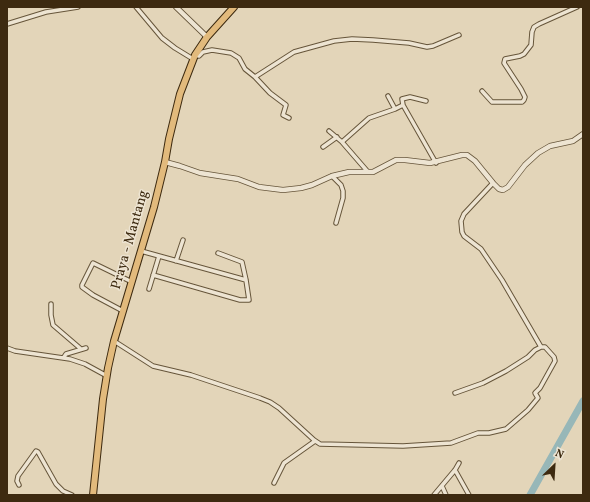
<!DOCTYPE html>
<html>
<head>
<meta charset="utf-8">
<style>
  body { margin:0 }
  #map { position:relative; width:590px; height:502px; overflow:hidden; background:#e3d5b9; font-family:Vollkorn,serif }
  canvas { display:block }
  .frame { position:absolute; inset:0; border:8px solid #3d2a10; pointer-events:none }
  .north { position:absolute; left:534px; top:446px; width:40px; height:40px; -webkit-text-stroke:3px #ede4d2; paint-order:stroke; rotate:25deg; font-size:11px; font-weight:700; line-height:16px; text-align:center; color:#3d2a10 }
  .north::after { content:''; display:block; margin:auto; width:14px; height:18px; background:#3d2a10; clip-path:polygon(50% 0,100% 100%,50% 72%,0 100%) }
</style>
</head>
<body>
<div id="map">
<canvas width="590" height="502"></canvas>
<div class="frame"></div>
<div class="north">N</div>
</div>
<script>
const ctx = document.querySelector('canvas').getContext('2d');
ctx.lineJoin = 'round';
function shape(rows) {
  const path = new Path2D();
  for (const r of rows) {
    path.moveTo(r[0], r[1]);
    for (let i = 2; i < r.length; i += 2) path.lineTo(r[i], r[i + 1]);
  }
  return path;
}
function trace(path, color, width, dash) {
  ctx.strokeStyle = color;
  ctx.lineWidth = width;
  ctx.lineCap = dash ? 'butt' : 'round';
  ctx.setLineDash(dash || []);
  ctx.stroke(path);
}
function label(font, color, halo, rows, align = 'center') {
  ctx.font = font + ' Vollkorn,serif';
  ctx.lineWidth = 3;
  ctx.setLineDash([]);
  ctx.textBaseline = 'middle';
  ctx.strokeStyle = halo;
  ctx.fillStyle = color;
  for (const [text, x, y, turn = 0] of rows) {
    ctx.save();
    ctx.translate(x, y);
    ctx.rotate((+turn || 0) * Math.PI / 180);
    ctx.textAlign = isNaN(turn) ? turn : align;
    if (halo) ctx.strokeText(text, 0, 0);
    ctx.fillText(text, 0, 0);
    ctx.restore();
  }
}
trace(shape([
  [530,495,583,401]
]), '#97b7b8', 7);
const minor = shape([
  [136,7,162,38,175,48,193,59],
  [7,24,46,12,78,7],
  [195,55,199,56,203,52,212,50,231,53,239,58,245,69,255,77,294,52,334,41,352,39,373,40,409,43,427,47,433,46,459,35],
  [255,77,270,93,286,105,283,115,289,118],
  [482,91,492,102,522,102,524,100,525,97,521,89,504,63,505,59,520,56,524,54,531,45,532,32,534,27,539,24,577,7],
  [388,96,395,109,403,105,436,163],
  [403,105,402,99,410,97,426,101],
  [329,131,342,142,368,172],
  [342,142,369,118,395,109],
  [323,147,337,137],
  [332,176,341,185,343,191,343,198,336,223],
  [141,251,246,280],
  [176,261,183,240],
  [153,275,240,300,249,300,246,280,242,262,218,253],
  [149,289,159,256],
  [51,304,51,315,53,325,81,349],
  [123,311,93,295,82,287,82,285,93,263,132,282],
  [114,341,153,366,191,375,260,398,270,402,279,408,314,440,320,444,403,446,451,443,478,433,489,433,506,429,528,410,538,398,535,393,540,388,555,361,554,357,545,347,541,347,502,280,481,249,464,236,462,232,461,221,464,214,493,183],
  [7,348,15,351,70,359,85,364,107,376],
  [64,357,66,354,86,348],
  [455,393,483,383,506,371,528,357,535,350,541,347],
  [455,470,469,495],
  [274,483,284,463,315,441],
  [19,485,17,481,18,476,36,451,38,452,56,484,63,491,72,495],
  [442,486,446,495],
  [434,495,455,470,459,463]
]);
const tertiary = shape([
  [176,7,207,37],
  [165,162,180,166,200,173,238,179,259,187,283,190,301,188,312,185,332,176,349,172,373,172,396,160,405,160,430,163,462,155,467,155,475,161,493,183,499,189,503,190,508,187,525,165,538,153,550,146,573,141,583,134]
]);
const primary = shape([
  [93,495,103,399,108,368,114,341,154,207,165,162,169,139,180,94,195,55,207,37,234,7]
]);
trace(minor, '#66553a', 5.5);
trace(tertiary, '#66553a', 6);
trace(primary, '#3d2a10', 8);
trace(minor, '#ede4d2', 3.5);
trace(tertiary, '#ede4d2', 4.5);
trace(primary, '#e2ba7c', 6);
label('14px', '#3d2a10', '#ede4d2', [
  ["Praya - Mantang",131,240,-74]
]);
</script>
</body>
</html>
